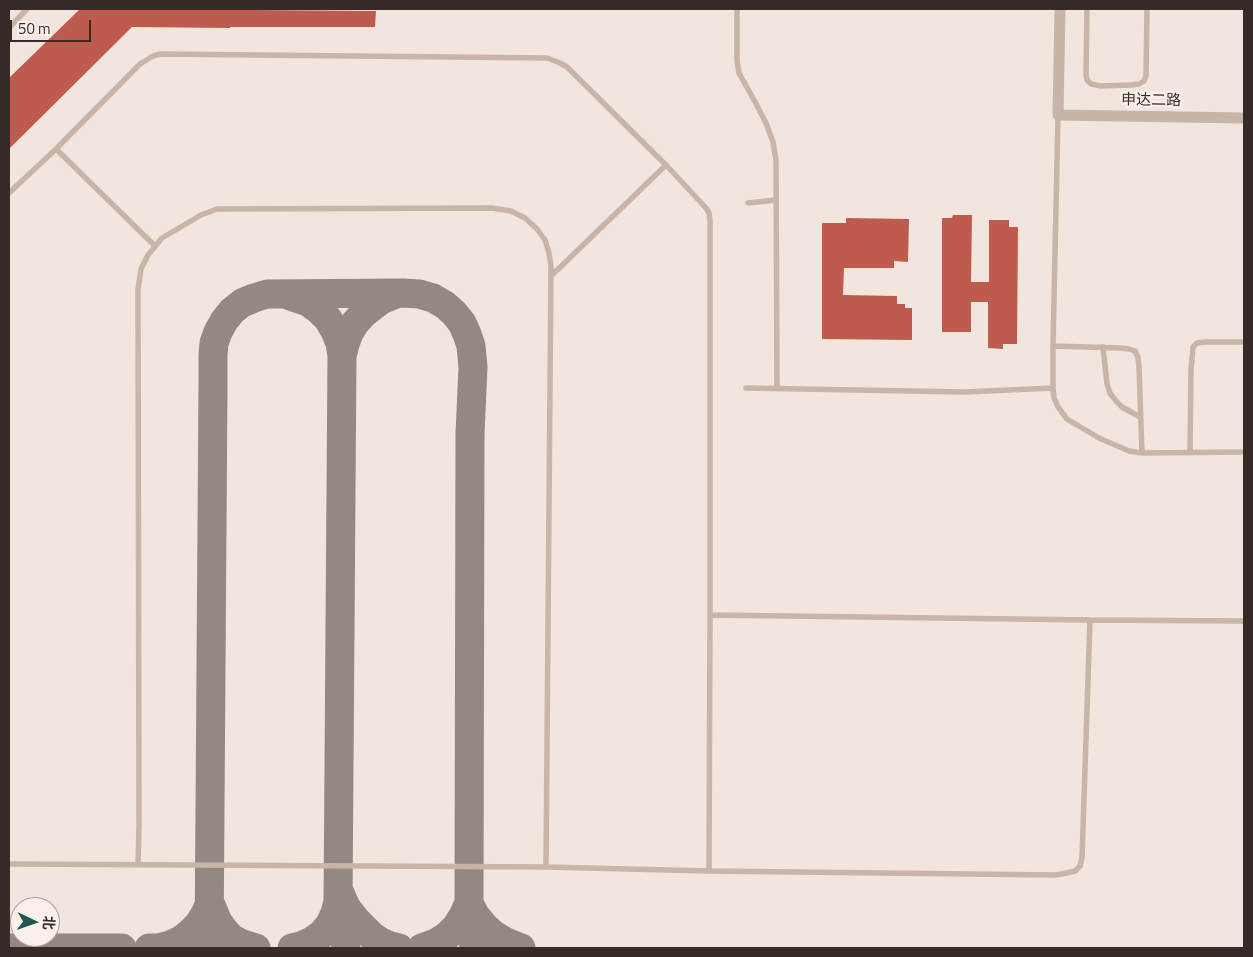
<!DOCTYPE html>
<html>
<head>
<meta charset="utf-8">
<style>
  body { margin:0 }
  #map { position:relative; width:1253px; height:957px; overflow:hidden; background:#f1e5dd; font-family:"Titillium Web","Noto Sans SC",sans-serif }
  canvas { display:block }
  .frame { position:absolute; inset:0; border:10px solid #362b29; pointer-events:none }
  .north { position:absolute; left:10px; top:897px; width:50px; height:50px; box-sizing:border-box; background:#f8f0e9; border:1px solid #aaa19c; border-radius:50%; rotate:93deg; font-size:14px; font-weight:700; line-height:20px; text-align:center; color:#362b29 }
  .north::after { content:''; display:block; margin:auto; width:18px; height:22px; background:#215552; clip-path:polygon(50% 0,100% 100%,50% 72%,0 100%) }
  .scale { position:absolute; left:10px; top:20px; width:81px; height:22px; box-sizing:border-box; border:2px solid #362b29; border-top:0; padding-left:6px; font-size:15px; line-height:18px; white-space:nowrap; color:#362b29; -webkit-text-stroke:4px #f8f0e9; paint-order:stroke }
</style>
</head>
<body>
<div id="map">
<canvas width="1253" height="957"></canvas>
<div class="frame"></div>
<div class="north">北</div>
<div class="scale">50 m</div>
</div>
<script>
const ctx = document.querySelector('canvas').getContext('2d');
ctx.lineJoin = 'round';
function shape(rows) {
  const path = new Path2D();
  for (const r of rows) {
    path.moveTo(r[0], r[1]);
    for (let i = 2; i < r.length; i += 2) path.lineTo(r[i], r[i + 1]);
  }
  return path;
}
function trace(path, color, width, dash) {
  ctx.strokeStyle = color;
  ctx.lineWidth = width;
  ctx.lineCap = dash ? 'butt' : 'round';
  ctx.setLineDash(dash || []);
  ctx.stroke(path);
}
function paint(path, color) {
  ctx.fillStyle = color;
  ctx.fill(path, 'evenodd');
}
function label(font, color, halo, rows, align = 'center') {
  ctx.font = font + ' "Titillium Web","Noto Sans SC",sans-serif';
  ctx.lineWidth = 5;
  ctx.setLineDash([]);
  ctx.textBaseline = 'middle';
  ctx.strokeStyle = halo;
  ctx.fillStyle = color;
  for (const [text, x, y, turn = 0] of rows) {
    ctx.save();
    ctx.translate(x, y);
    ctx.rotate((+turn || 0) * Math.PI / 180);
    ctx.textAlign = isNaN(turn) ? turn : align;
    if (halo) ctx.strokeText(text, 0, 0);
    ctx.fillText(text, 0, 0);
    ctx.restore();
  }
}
trace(shape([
  [290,296,308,302,319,310,328,319,335,331,340,343,342,356],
  [338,889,346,907,356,920,372,936,381,942,390,946,399,948],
  [339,899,346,948],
  [210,903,218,922,224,930,231,938,240,943,256,948],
  [469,903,475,915,484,926,494,935,506,942,521,948],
  [9,948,122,948],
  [149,948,158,948,170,945,181,940,190,933,199,924,205,914,210,903],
  [209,948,213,385,213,355,214,343,218,332,224,321,232,311,242,303,254,298,267,294,403,293,419,294,433,298,445,305,454,313,462,323,467,334,471,346,473,367,470,434,469,903,474,948],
  [292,948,301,946,312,941,322,934,330,924,335,913,338,901,342,356,345,344,349,333,355,323,363,314,381,300,396,294],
  [422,948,436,943,447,936,456,927,463,916,469,903]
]), '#948883', 29);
paint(shape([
  [80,9,254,9,254,10,376,11,375,27,230,27,230,28,132,27,9,149,9,78],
  [953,215,972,215,971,282,989,282,989,220,1009,220,1009,227,1018,227,1017,344,1003,344,1003,349,988,348,988,302,971,302,971,332,942,332,942,218,952,218],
  [846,218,909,219,908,262,894,261,894,268,844,268,843,295,897,296,897,304,905,304,905,308,912,308,912,340,822,339,822,223,846,223]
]), '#bf5b4d');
trace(shape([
  [737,9,737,61,739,73,754,100,766,123,773,142,776,160,777,388],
  [1087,9,1086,75,1087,80,1091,84,1101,86,1131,85,1139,84,1144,81,1146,76,1147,9],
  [9,28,27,9],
  [56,149,155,246],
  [9,193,56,149,140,64,153,56,160,54,547,58,560,63,567,67,666,165,706,208,709,213,710,220,710,615,709,871],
  [748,203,776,200],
  [551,276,666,165],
  [1053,346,1121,348,1129,349,1135,351,1138,357,1139,367,1142,453],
  [1103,347,1107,384,1110,393,1116,401,1122,407,1140,417],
  [746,388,965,392,1053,388,1053,346,1058,115],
  [1053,388,1054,398,1058,407,1067,419,1099,438,1129,451,1142,453,1244,452],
  [1190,452,1191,370,1193,347,1197,343,1205,342,1244,342],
  [710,615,1090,620,1244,621],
  [9,864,546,867,709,871,1055,875,1067,873,1075,871,1080,866,1082,858,1090,620],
  [138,865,139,825,138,290,141,269,148,255,162,238,201,215,217,209,492,208,511,211,525,218,537,229,545,240,549,253,551,266,546,867]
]), '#c8b4a9', 5.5);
trace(shape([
  [1060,9,1058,115,1244,118]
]), '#c8b4a9', 11);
label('15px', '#362b29', '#f8f0e9', [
  ["申达二路",1151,101,1]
]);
</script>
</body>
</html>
